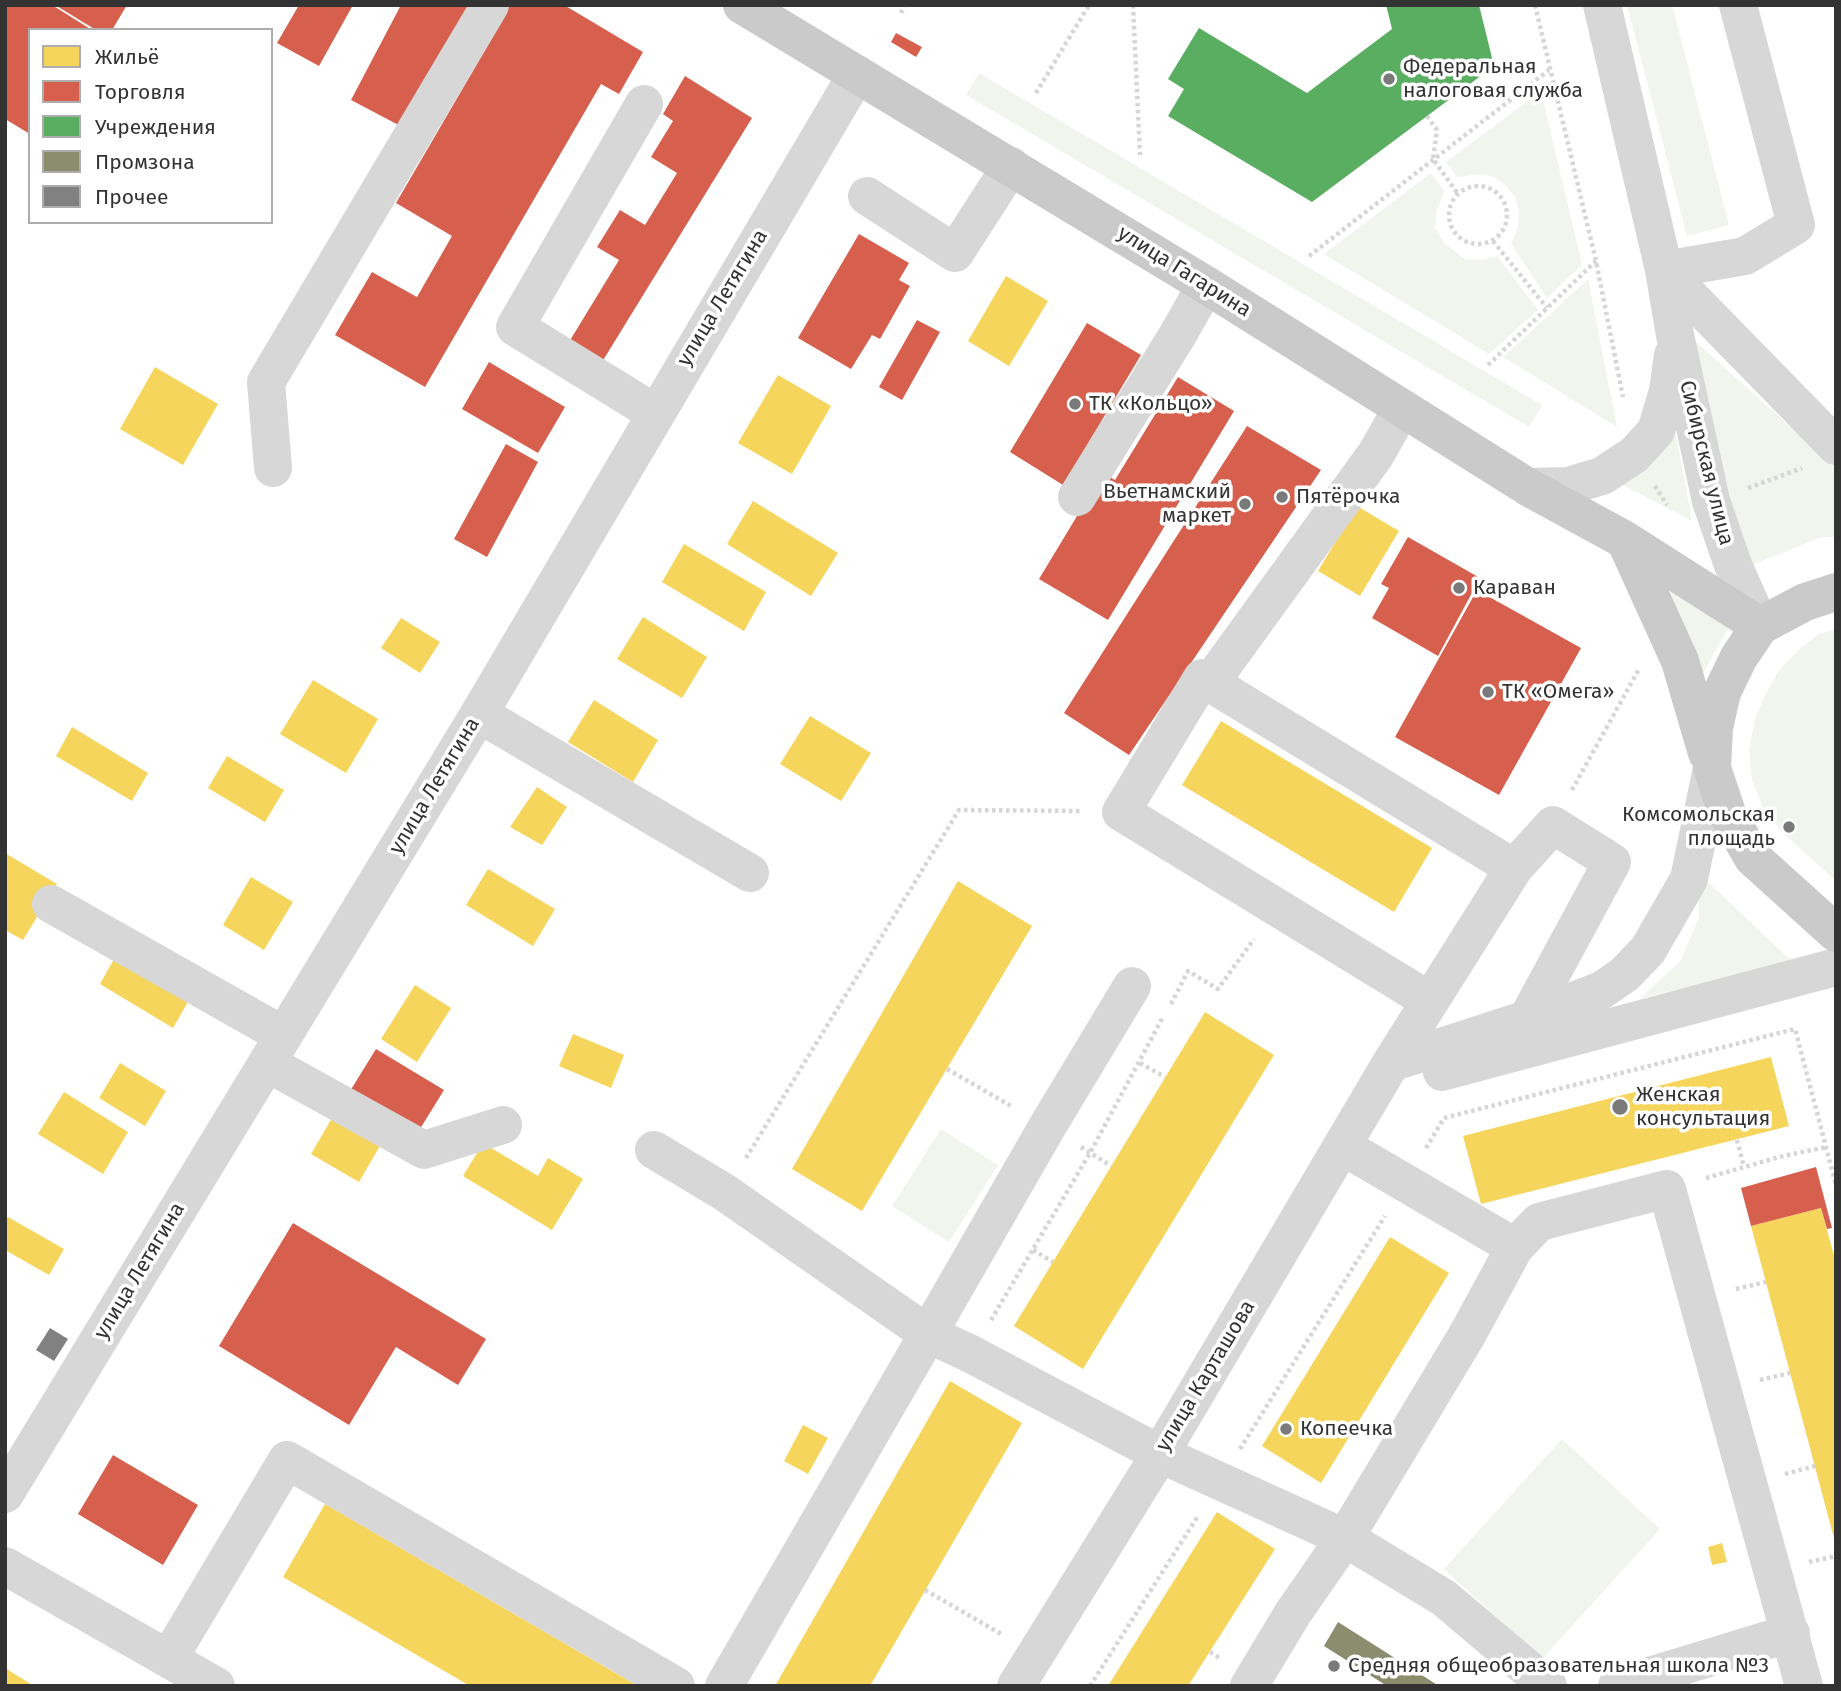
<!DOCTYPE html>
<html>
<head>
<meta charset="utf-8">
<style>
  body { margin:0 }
  #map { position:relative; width:1841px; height:1691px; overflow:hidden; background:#fff; font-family:"Fira Sans",sans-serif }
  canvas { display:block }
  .frame { position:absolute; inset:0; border:7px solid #333; pointer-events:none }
  .legend { position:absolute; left:28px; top:28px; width:245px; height:196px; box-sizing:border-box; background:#fff; border:2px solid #adadad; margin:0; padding:9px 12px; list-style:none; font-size:21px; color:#333 }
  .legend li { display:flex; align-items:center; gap:14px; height:35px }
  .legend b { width:35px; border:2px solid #adadad }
</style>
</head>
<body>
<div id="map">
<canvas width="1841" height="1691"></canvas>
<div class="frame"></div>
<ul class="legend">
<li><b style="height:19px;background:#f6d55c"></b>Жильё</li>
<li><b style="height:19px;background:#d6604d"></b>Торговля</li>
<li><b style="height:19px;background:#5aae61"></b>Учреждения</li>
<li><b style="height:19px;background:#8c8c6e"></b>Промзона</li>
<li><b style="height:19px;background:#818181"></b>Прочее</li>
</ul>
</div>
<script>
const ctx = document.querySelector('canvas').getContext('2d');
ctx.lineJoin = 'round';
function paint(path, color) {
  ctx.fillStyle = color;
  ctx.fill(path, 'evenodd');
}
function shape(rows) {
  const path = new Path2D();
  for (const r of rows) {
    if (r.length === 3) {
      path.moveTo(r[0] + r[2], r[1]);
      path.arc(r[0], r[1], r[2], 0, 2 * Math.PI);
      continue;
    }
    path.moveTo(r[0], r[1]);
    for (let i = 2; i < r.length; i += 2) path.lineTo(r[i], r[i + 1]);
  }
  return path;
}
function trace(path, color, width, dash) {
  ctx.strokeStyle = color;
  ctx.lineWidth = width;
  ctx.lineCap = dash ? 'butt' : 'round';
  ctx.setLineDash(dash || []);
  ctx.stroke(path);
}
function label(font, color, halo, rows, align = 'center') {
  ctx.font = font + ' "Fira Sans",sans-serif';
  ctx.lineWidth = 7;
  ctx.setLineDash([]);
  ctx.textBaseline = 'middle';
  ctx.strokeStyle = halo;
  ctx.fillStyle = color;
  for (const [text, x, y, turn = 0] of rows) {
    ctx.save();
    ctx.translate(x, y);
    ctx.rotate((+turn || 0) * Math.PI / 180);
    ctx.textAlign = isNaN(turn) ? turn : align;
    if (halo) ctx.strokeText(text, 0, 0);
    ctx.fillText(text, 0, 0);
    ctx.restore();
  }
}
paint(shape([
  [1627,5,1672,5,1729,225,1687,236],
  [979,73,1542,405,1529,427,966,95],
  [1541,91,1582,265,1547,298,1511,244,1518,227,1519,211,1515,197,1505,185,1494,177,1482,174,1457,177,1446,162],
  [1431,173,1444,191,1436,213,1435,228,1444,243,1465,259,1482,260,1497,256,1538,310,1489,354,1324,254],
  [1588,279,1617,427,1503,357],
  [1685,332,1836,468,1836,537,1822,537,1742,569],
  [1676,435,1692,521,1623,485],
  [1659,576,1730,625,1703,673],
  [1836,629,1836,881,1783,833,1764,809,1752,781,1749,750,1755,719,1765,695,1778,672,1797,651,1819,634],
  [1697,872,1794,963,1640,998,1680,962,1699,918],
  [941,1129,998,1165,949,1242,892,1206],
  [1562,1439,1660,1529,1542,1659,1444,1569]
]), '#f1f5ed');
paint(shape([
  [1006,276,1048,301,1009,366,968,341],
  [155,367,218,404,183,465,120,429],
  [778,375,831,406,792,474,738,443],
  [753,501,838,553,811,596,727,544],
  [1357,506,1399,531,1360,596,1318,571],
  [684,544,766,592,744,631,662,582],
  [643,617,707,657,682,698,617,659],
  [401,618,440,642,420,673,381,648],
  [313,680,378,719,346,773,280,734],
  [594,700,658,740,633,782,568,742],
  [810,716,871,753,841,801,780,764],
  [1221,721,1432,848,1394,912,1182,785],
  [72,727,148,773,132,801,56,756],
  [227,756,284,790,265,822,208,788],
  [537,787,567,807,542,845,510,827],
  [5,853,57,884,23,940,5,930],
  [488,869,555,909,533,946,466,905],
  [251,877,293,902,264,950,223,925],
  [958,881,1032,926,862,1211,792,1169],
  [114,959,188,1002,173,1028,100,984],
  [415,985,451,1008,417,1062,381,1039],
  [1205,1012,1274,1055,1083,1369,1014,1326],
  [573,1034,624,1055,611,1088,559,1066],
  [1771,1057,1789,1126,1481,1204,1463,1136],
  [120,1063,166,1091,145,1126,99,1098],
  [64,1092,128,1132,103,1174,38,1134],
  [332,1118,380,1146,359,1182,311,1154],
  [483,1143,538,1176,548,1158,583,1179,552,1230,463,1176],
  [1821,1208,1836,1263,1835,1542,1751,1226],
  [8,1217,64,1249,49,1275,5,1250,5,1222],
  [1390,1237,1449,1273,1321,1483,1262,1446],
  [950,1381,1022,1423,870,1686,775,1686],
  [803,1425,828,1438,808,1474,784,1461],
  [325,1504,638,1686,470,1686,283,1577],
  [1217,1512,1275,1549,1188,1686,1108,1686],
  [1722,1543,1727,1562,1712,1565,1708,1547],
  [5,1668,34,1686,5,1686]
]), '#f6d55c');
paint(shape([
  [5,5,52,5,92,30,30,30,30,134,5,119],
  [55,5,127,5,112,30,96,30],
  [299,5,353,5,319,66,277,43],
  [401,5,474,5,408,130,351,100],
  [500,5,564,5,643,52,619,94,601,84,425,387,335,335,372,272,417,297,452,236,396,203,505,16],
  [896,33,922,47,916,57,891,42],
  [685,76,752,118,602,362,569,342,619,260,597,247,620,210,645,225,677,173,651,157,673,121,663,114],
  [859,234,909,263,899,280,910,286,880,339,872,335,851,369,798,338],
  [917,320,940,332,902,400,879,387],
  [1087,323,1141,355,1063,485,1010,452],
  [489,362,565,407,538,453,462,409],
  [1178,377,1234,411,1108,620,1039,579,1103,473,1115,480],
  [1247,426,1321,470,1129,755,1064,713],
  [506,444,538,462,487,557,454,539],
  [1408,537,1480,578,1438,656,1372,618,1389,588,1381,584],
  [1477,590,1581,648,1499,795,1395,737],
  [376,1049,444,1090,415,1137,347,1096],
  [1816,1167,1832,1228,1827,1229,1821,1208,1751,1226,1741,1188],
  [293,1223,486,1339,458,1385,396,1347,349,1425,219,1346],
  [113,1455,198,1505,163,1565,78,1514]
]), '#d6604d');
paint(shape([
  [1386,5,1479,5,1494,66,1312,202,1168,116,1184,89,1168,79,1199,28,1307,93,1392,29]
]), '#5aae61');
paint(shape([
  [1338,1622,1439,1686,1387,1686,1324,1646]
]), '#8c8c6e');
paint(shape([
  [50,1328,68,1339,54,1361,36,1350]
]), '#818181');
trace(shape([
  [1133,5,1140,155],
  [1535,5,1596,261,1623,397],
  [901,13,905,5],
  [1036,93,1089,5],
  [1427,116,1437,130,1433,159,1458,194],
  [1478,215,29],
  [1493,241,1547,308],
  [1309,256,1549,70],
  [1488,365,1596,261],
  [1655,486,1667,505],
  [1748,488,1802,468],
  [1572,790,1639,669],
  [1171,1004,1188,971,1218,989,1254,939],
  [1140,1063,1165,1077],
  [947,1069,1013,1107],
  [1737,1140,1744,1167],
  [1081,1147,1111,1166],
  [1426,1148,1444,1118,1795,1029,1836,1185],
  [746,1158,959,810,1082,811],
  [1706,1178,1783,1156,1827,1147],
  [1033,1250,1053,1262],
  [1736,1289,1766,1282],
  [991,1320,1090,1153,1163,1017],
  [1760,1380,1790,1373],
  [1240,1449,1385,1216],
  [1785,1474,1815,1466],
  [1809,1562,1836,1556],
  [925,1590,1003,1635],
  [1210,1652,1221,1659],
  [1090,1686,1198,1516]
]), '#d6d6d6', 4.5, [3.5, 3.5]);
trace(shape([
  [1602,5,1664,270,1675,335,1711,501,1733,565,1760,626],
  [644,104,515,327,655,413],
  [867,196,955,253,1011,166],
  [1664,270,1745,256,1796,225,1738,5],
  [1664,270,1836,446],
  [273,468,266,382,490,5],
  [1528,487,1568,486,1602,476,1634,455,1656,431,1668,391,1673,355],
  [1077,497,1177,336,1206,285],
  [1210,683,1376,454,1402,408],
  [479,714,750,873],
  [51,904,283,1035],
  [1430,1001,1121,812,1202,678,1514,868],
  [267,1063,424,1150,503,1125],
  [1391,1063,1527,1019,1602,990,1625,974,1648,950,1689,879,1712,768],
  [1442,1072,1836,967],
  [1342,1146,1515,1247],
  [654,1150,724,1192,928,1334,1047,1127,1132,986],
  [5,1494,479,714,857,74],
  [5,1566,216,1686],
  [169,1658,287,1460,676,1686],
  [724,1686,928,1334,971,1354,1160,1454,1345,1538,1444,1598,1548,1686],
  [1016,1686,1160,1454,1391,1063,1514,868,1553,825,1612,862,1527,1019],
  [1249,1686,1293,1613,1345,1538,1467,1335,1515,1247,1539,1222,1667,1189,1804,1686],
  [1617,1686,1791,1633]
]), '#d7d7d7', 38);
trace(shape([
  [742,5,1206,285,1528,487,1625,540,1760,626],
  [1625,540,1680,661,1707,753],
  [1836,592,1805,602,1760,626,1739,657,1722,692,1714,728,1712,768,1727,813,1753,858,1836,933]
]), '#cacaca', 38);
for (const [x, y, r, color] of [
  [1389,79,7,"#7a7a7a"],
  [1075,404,7,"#7a7a7a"],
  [1282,497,7,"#7a7a7a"],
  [1245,504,7,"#7a7a7a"],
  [1459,588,7,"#7a7a7a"],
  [1488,692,7,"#7a7a7a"],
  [1789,827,7,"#7a7a7a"],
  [1620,1107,9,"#7a7a7a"],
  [1286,1429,7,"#7a7a7a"],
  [1334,1666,7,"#7a7a7a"]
]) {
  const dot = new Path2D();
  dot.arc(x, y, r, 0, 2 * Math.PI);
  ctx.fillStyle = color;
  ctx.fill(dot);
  trace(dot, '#fff', 2.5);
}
label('21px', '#333', '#fff', [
  ["Федеральная",1403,67],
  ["налоговая служба",1403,91],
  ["ТК «Кольцо»",1089,404],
  ["Вьетнамский",1231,492,"right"],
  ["маркет",1231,516,"right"],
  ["Пятёрочка",1296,497],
  ["Караван",1473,588],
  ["ТК «Омега»",1502,692],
  ["Комсомольская",1775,815,"right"],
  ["площадь",1775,839,"right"],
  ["Женская",1636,1095],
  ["консультация",1636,1119],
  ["Копеечка",1300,1429],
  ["Средняя общеобразовательная школа №3",1348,1666]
], 'left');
label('21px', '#333', '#fff', [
  ["улица Гагарина",1184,272,32],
  ["улица Летягина",723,298,-59],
  ["Сибирская улица",1706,463,76],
  ["улица Летягина",435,786,-59],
  ["улица Летягина",140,1271,-59],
  ["улица Карташова",1206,1376,-59]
]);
</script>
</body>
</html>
